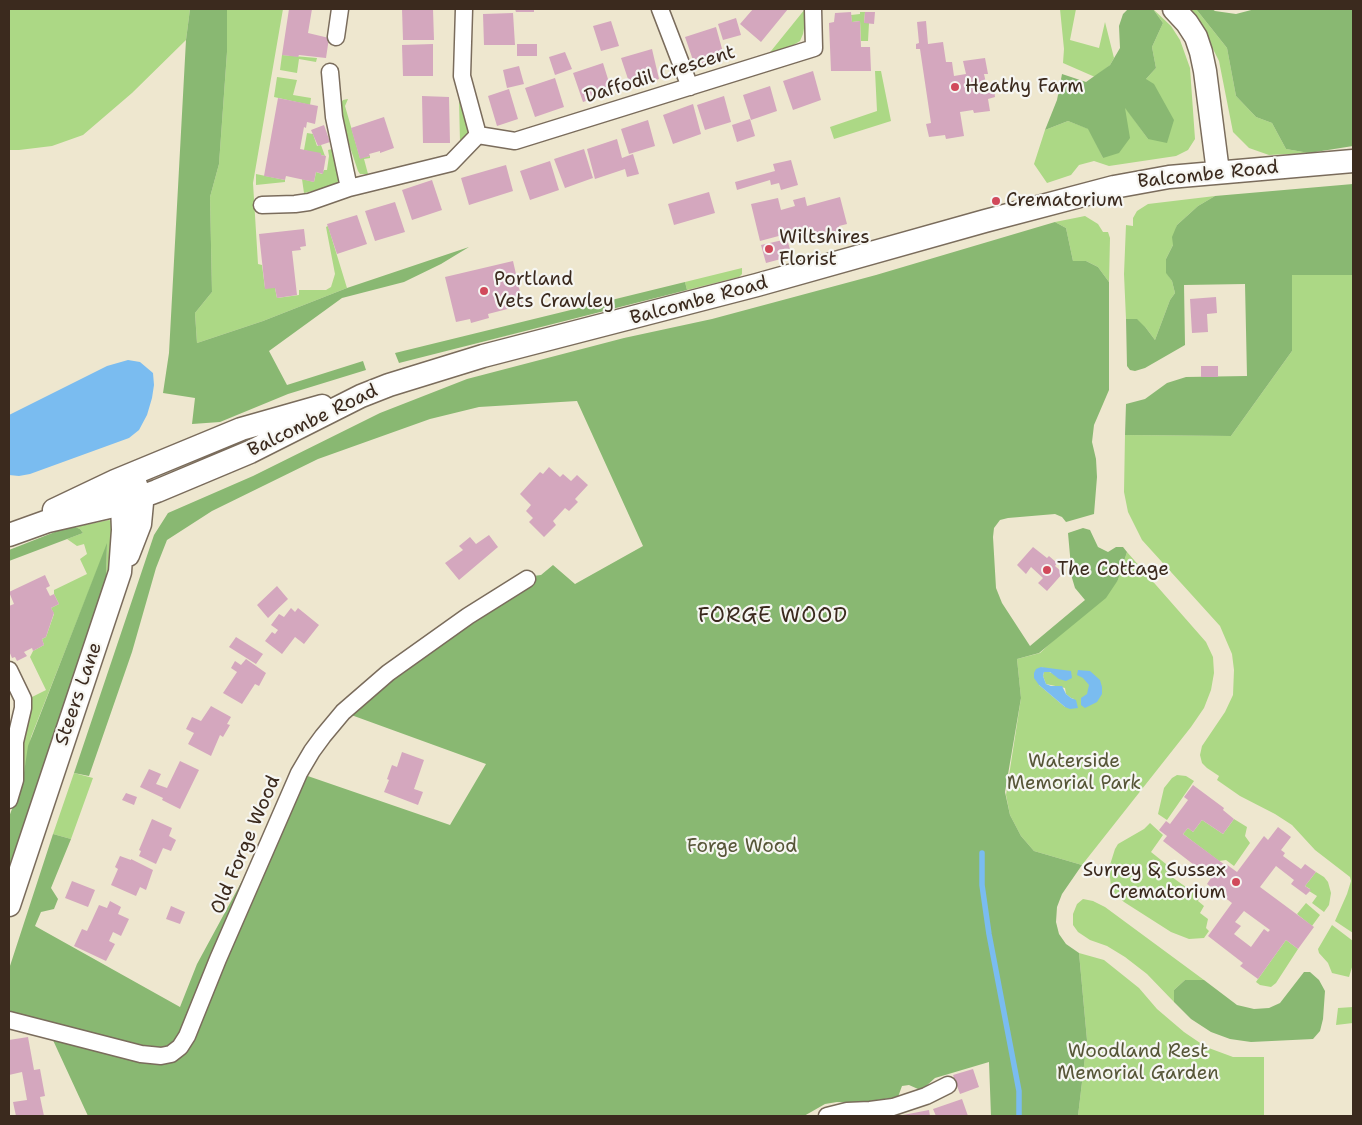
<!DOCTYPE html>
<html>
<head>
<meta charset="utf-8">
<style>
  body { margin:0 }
  #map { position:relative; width:1362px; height:1125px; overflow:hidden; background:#eee7cf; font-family:"Shantell Sans",sans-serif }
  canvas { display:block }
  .frame { position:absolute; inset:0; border:10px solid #3b2a1e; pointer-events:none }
</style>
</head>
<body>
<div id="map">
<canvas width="1362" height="1125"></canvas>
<div class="frame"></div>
</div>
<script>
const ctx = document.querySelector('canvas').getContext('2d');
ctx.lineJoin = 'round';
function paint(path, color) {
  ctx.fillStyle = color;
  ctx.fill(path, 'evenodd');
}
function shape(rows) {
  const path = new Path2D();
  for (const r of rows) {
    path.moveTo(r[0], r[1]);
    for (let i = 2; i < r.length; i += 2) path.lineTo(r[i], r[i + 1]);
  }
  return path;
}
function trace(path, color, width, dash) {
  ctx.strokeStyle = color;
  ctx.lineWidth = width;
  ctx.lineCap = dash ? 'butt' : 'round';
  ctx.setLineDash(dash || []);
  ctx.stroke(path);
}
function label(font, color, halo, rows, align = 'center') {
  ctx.font = font + ' "Shantell Sans",sans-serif';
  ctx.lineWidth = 4.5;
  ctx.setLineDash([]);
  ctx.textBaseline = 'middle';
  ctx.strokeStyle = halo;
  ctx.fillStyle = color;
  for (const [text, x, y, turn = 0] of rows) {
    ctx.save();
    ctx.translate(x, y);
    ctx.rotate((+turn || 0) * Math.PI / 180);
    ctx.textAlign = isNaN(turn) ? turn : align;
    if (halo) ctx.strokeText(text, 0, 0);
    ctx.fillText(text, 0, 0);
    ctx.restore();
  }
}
paint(shape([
  [9,9,190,9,186,40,132,93,83,135,52,146,19,150,9,150],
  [227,9,283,9,253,183,258,264,262,265,265,288,275,288,277,298,299,295,299,290,326,290,331,287,335,274,326,227,328,226,347,288,263,321,197,343,195,313,212,292,210,197,219,164,227,52],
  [805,9,805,23,803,34,800,41,785,50,767,56],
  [1060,9,1076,9,1070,40,1099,48,1105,22,1114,58,1110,65,1095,77,1063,63,1064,49],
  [1153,9,1171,26,1180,40,1190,68,1195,139,1188,150,1176,156,1109,166,1094,161,1079,165,1071,175,1047,183,1034,164,1045,130,1068,121,1089,129,1103,158,1125,107,1148,139,1146,79,1156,68,1152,47,1163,23],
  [1189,9,1196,9,1227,48,1236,96,1256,117,1272,123,1286,149,1309,153,1269,155,1249,148,1233,132,1219,61,1197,17],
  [860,12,865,12,864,23,869,23,868,41,861,41,860,21,852,22,851,15,860,14],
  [282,55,317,58,316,62,299,59,297,73,280,70],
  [875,71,881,71,891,121,834,139,830,127,877,111],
  [277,77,297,80,293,95,311,98,310,105,274,97],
  [348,99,345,106,360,158,370,156,370,158,364,159,368,174,360,174,358,171,339,114,340,104,343,100],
  [459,100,461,100,469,132,460,142],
  [307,133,313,134,317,146,321,145,325,156,304,150],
  [332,149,339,182,336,185,304,193,302,179,314,182,316,172,322,174,324,170,327,170,329,156,328,150],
  [256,174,285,180,285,182,256,185],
  [1215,196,1198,206,1177,225,1173,245,1166,259,1166,272,1172,281,1175,293,1170,300,1155,340,1146,328,1126,319,1124,274,1126,225,1133,226,1133,218,1137,211,1148,204],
  [1085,216,1098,224,1103,232,1108,232,1110,238,1109,282,1098,267,1086,261,1073,261,1066,228,1055,222],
  [742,268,742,274,739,277,687,290,685,282],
  [1292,275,1353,275,1353,933,1335,921,1347,894,1351,881,1350,877,1315,850,1292,825,1275,814,1240,796,1217,780,1219,776,1207,768,1202,763,1200,755,1202,746,1225,712,1233,695,1234,670,1232,654,1220,626,1142,540,1128,512,1124,492,1125,435,1231,436,1292,351],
  [109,520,113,522,117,538,100,607,106,578,107,545,31,737,22,784,22,748,24,729,31,705,28,699,46,690,30,657,33,651,44,645,42,639,46,637,54,614,51,608,59,604,54,594,54,590,87,574,80,559,87,554,84,544,77,546,67,539,83,533,80,529,75,527],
  [1127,552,1206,642,1213,657,1214,673,1211,690,1204,708,1191,727,1082,865,1034,851,1021,836,1010,815,1006,795,1021,698,1017,659,1040,653,1118,580],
  [1041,667,1072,678,1056,676,1054,674,1047,671,1044,672,1043,676,1046,684,1065,688,1066,694,1071,698,1074,699,1065,707,1039,685],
  [74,773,93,778,71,839,53,834],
  [1177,775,1186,776,1194,781,1167,820,1158,814,1164,788,1172,778],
  [1234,819,1247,827,1245,836,1250,843,1234,866,1226,860,1219,861,1183,834,1188,828,1193,832,1202,820,1223,834],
  [1150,823,1163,835,1151,852,1171,868,1169,875,1200,897,1198,901,1204,906,1200,913,1208,919,1206,928,1209,931,1204,938,1189,939,1171,932,1124,902,1116,895,1111,887,1109,868,1115,849,1118,844,1144,829],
  [1316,872,1324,877,1328,882,1331,893,1329,905,1324,912,1312,903,1317,896,1309,891,1310,889,1305,886],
  [1083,899,1093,901,1105,907,1204,980,1185,980,1174,990,1174,1002,1147,974,1125,957,1107,946,1090,940,1078,932,1073,925,1073,914,1077,904],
  [1306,903,1320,915,1312,926,1297,914],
  [1332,925,1353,941,1353,964,1349,977,1332,973,1328,963,1319,953,1318,949],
  [1286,940,1298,949,1276,983,1271,987,1260,985,1256,982,1258,979],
  [1079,953,1104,960,1139,988,1157,1009,1184,1032,1206,1047,1233,1057,1264,1057,1264,1116,1078,1116,1087,1040],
  [1353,1007,1353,1023,1336,1025,1338,1008]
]), '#acd885');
paint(shape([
  [190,9,227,9,227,52,219,164,210,197,212,292,195,313,197,343,263,321,347,288,469,247,441,264,404,282,342,298,269,351,287,385,363,361,366,370,288,394,220,422,192,424,195,398,163,393,169,353,186,40],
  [1128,9,1153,9,1163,23,1152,47,1156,68,1146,79,1154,84,1174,120,1167,143,1148,139,1125,108,1130,138,1119,153,1103,158,1088,129,1068,121,1045,130,1057,100,1062,74,1086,82,1110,65,1120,48,1119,26,1123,14],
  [1196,9,1212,9,1215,11,1236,14,1255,9,1353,9,1353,146,1309,153,1286,149,1272,123,1256,117,1236,96,1227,48],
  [1353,184,1353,275,1292,275,1292,351,1231,436,1125,435,1126,404,1145,399,1167,383,1186,377,1247,376,1245,284,1184,285,1185,345,1145,368,1135,371,1130,370,1127,366,1126,319,1137,319,1146,328,1155,340,1170,300,1175,293,1172,281,1166,273,1166,259,1173,245,1172,237,1177,225,1198,206,1215,196],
  [1055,222,1066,228,1073,261,1086,261,1098,267,1109,282,1109,390,1094,425,1092,442,1096,459,1097,477,1094,514,1066,522,1062,517,1055,514,1008,518,1000,520,994,528,993,537,996,588,1002,603,1030,646,1085,600,1075,588,1072,578,1068,533,1083,528,1090,530,1098,547,1108,552,1116,547,1123,547,1127,552,1118,580,1106,598,1039,653,1017,659,1021,698,1005,792,1010,815,1021,836,1034,851,1082,865,1062,894,1057,907,1056,922,1059,934,1066,944,1079,953,1087,1040,1078,1116,991,1116,989,1062,935,1078,924,1088,918,1089,909,1085,902,1086,898,1097,856,1103,837,1102,825,1104,804,1116,88,1116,52,1038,9,1028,9,969,53,834,71,839,51,888,58,899,54,909,41,912,35,926,180,1007,197,964,287,798,299,773,450,825,486,764,343,712,533,576,541,575,553,565,575,584,643,546,577,401,479,407,430,419,318,459,212,511,167,540,156,568,132,652,89,776,74,773,154,535,168,513,253,476,380,413,467,379,624,338,712,319,876,275],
  [685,282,687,290,399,363,395,353],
  [75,527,80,529,83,533,9,561,9,550,65,528],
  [107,543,106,578,100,607,9,876,9,817,23,779,28,746],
  [1304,972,1310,972,1319,980,1325,991,1323,1019,1320,1031,1313,1039,1251,1042,1230,1039,1211,1032,1191,1019,1174,1002,1174,990,1185,980,1204,980,1237,1005,1254,1009,1269,1008,1280,1003]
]), '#89b872');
paint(shape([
  [128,360,140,362,153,373,154,385,152,398,147,415,139,430,129,438,30,474,19,476,9,475,9,415,107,366],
  [1041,667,1071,671,1072,678,1066,681,1059,679,1050,672,1044,672,1043,676,1046,684,1051,686,1062,686,1066,694,1071,698,1076,700,1078,708,1070,709,1065,707,1039,685,1034,678,1034,673,1036,669],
  [1078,670,1090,671,1100,680,1102,687,1102,694,1097,702,1085,708,1081,705,1081,698,1087,694,1089,685,1083,678,1077,675]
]), '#7abcf0');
trace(shape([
  [982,853,982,885,989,934,1019,1091,1019,1116]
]), '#7abcf0', 5.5);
paint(shape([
  [289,9,312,9,308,33,329,38,326,58,299,55,298,57,282,55],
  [402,9,433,9,434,40,403,40],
  [515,9,534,9,534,12,516,12],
  [753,9,788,9,761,42,740,24],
  [851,12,852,22,860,21,861,47,870,47,871,71,831,71,829,23,834,22,835,13],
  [865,12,875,12,874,24,864,23],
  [513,13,515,45,484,45,483,14],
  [736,18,741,35,723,40,718,24],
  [611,21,619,46,601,51,593,26],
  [926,21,928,44,943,42,946,62,952,62,954,76,966,74,963,61,985,58,988,74,984,74,986,83,993,82,995,97,988,99,990,111,974,113,973,110,960,112,964,136,946,139,945,135,929,137,926,124,931,123,920,49,916,49,916,44,919,43,917,22],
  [716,27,724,56,695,66,685,37],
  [433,44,433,76,403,76,402,45],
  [517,44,537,44,537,56,517,56],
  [652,49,659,79,631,88,621,58],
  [565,52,572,69,555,75,549,57],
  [603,63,612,92,583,102,573,73],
  [519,66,524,84,507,88,503,70],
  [813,71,821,100,793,110,783,81],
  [555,78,564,107,535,117,525,88],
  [770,86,777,111,751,120,743,95],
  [509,89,518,119,497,126,488,96],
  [422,96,449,97,450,143,423,143],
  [724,96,731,122,705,130,697,105],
  [278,98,318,106,315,124,307,122,306,128,304,127,300,149,321,153,321,155,326,156,323,174,316,172,314,182,286,176,285,180,264,176],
  [693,104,701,134,673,144,663,115],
  [384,117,394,148,380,153,380,151,369,154,370,156,360,159,351,128],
  [750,119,755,136,737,142,732,125],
  [648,120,655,146,629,154,621,129],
  [324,125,330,142,318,146,311,130],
  [617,139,622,158,633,154,639,174,627,177,625,169,595,179,587,149],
  [584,149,593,178,565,188,554,159],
  [791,160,798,185,781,190,779,183,771,185,770,180,737,190,735,182,775,171,773,164],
  [550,161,559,190,530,200,520,171],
  [506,165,513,191,469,205,461,178],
  [432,180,442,210,412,220,402,190],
  [709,192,715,213,674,225,668,204],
  [805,197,807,206,840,197,847,224,839,226,840,230,811,238,810,231,802,233,801,230,760,241,751,204,778,198,781,210,795,206,793,200],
  [395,202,405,232,375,241,365,211],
  [357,215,367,244,337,254,327,224],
  [304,229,306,246,300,247,301,250,292,251,297,295,277,298,275,288,265,289,259,234],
  [787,239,792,256,766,263,761,245],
  [513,261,523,305,488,314,489,318,471,323,470,319,456,322,445,277],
  [1216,297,1217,313,1207,314,1208,332,1192,333,1190,299],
  [1201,366,1218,366,1218,377,1201,377],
  [549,467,560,477,563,474,571,481,577,475,588,485,575,499,578,502,569,511,565,508,553,521,556,525,544,537,529,522,533,518,526,511,531,505,520,494,540,472,543,474],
  [489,535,498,547,459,580,445,563,463,550,459,546,470,537,476,544],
  [1033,547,1047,558,1049,556,1057,563,1055,566,1063,573,1047,591,1038,583,1043,578,1031,567,1026,574,1017,565],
  [45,575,50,586,46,588,50,596,54,594,59,604,51,608,54,613,46,637,42,639,44,645,33,651,32,648,24,652,27,656,17,661,15,657,12,658,9,651,9,606,14,604,9,592],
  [277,586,288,599,268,618,257,605],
  [291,608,295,612,298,608,319,625,304,644,295,637,282,654,265,641,272,632,275,634,278,630,271,625,279,614,284,617],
  [236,637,263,654,256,664,229,647],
  [246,659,266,673,259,686,255,684,242,704,223,693,237,672,231,668,235,661,241,665],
  [211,706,231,717,227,724,230,725,223,737,220,735,211,756,188,744,194,733,186,729,192,717,201,721],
  [402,752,424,760,414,789,423,792,418,805,384,792,389,780,387,779,392,765,397,767],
  [180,761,199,770,180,809,162,800,163,798,140,787,149,769,161,774,156,784,167,788],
  [1193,785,1224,808,1223,810,1234,819,1223,834,1202,820,1193,832,1188,828,1183,834,1225,865,1226,864,1237,872,1264,836,1268,840,1278,827,1291,837,1281,850,1285,853,1283,856,1301,869,1305,864,1316,872,1305,886,1311,890,1306,895,1291,884,1294,880,1276,866,1260,887,1314,927,1298,949,1286,940,1258,979,1240,966,1243,963,1208,936,1232,903,1207,884,1211,878,1163,841,1167,836,1159,830,1166,821,1170,824,1188,800,1184,797],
  [1244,911,1270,930,1268,932,1264,929,1251,947,1234,934,1241,926,1235,922],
  [126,793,137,797,134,805,122,800],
  [152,819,172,828,169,836,176,840,171,851,163,848,156,864,139,856,141,851,139,850],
  [120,856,131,860,131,859,153,870,146,890,140,887,136,896,111,885,118,869,115,867],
  [72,881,95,890,88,907,65,898],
  [110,901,121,907,118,914,129,919,121,936,113,932,109,941,115,944,106,961,74,946,82,929,87,931,99,905,107,908],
  [171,906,185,912,180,924,166,919],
  [28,1037,34,1070,40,1069,45,1096,40,1097,44,1116,16,1116,13,1102,27,1100,22,1072,9,1075,9,1040],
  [973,1069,979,1087,960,1094,953,1075],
  [962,1099,968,1116,936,1116,933,1109],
  [929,1110,930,1116,904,1116,903,1115]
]), '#d4a7be');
const street = shape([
  [464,9,462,76,478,135,515,141,814,48,813,9],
  [660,9,690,87],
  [336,37,340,9],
  [330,72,334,117,349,188,451,163,478,135],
  [262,205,295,204,309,202,349,188],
  [9,670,23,699,23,708,15,742,15,780,9,800],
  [9,1020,141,1054,161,1056,171,1054,180,1047,187,1036,218,959,299,773,312,751,323,736,343,712,388,673,468,616,527,579],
  [827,1116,847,1111,870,1110,893,1107,926,1096,948,1085]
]);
const secondary = shape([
  [1174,9,1187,23,1196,37,1201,52,1205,71,1218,172],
  [54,510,115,481,241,429,322,406],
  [9,535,48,521,122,504,157,491,250,452,361,396,389,385,483,356,757,285,985,221,1114,187,1169,177,1353,161],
  [128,555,140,524,142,503,136,485],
  [9,905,120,572,123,530,122,504,115,481]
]);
trace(street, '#7a6c5c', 19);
trace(secondary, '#7a6c5c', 25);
trace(street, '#fff', 16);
trace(secondary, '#fff', 22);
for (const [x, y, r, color] of [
  [955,87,5,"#d1495b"],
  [996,201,5,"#d1495b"],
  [769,249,5,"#d1495b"],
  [484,291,5,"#d1495b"],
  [1047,570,5,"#d1495b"],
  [1236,882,5,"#d1495b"]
]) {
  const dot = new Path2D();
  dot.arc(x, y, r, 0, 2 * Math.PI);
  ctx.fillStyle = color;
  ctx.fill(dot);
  trace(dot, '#f6f6f2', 2);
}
label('19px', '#3b2a1e', '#f6f6f2', [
  ["Daffodil Crescent",660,75,-17],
  ["Balcombe Road",1208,175,-6],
  ["Balcombe Road",699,301,-15],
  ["Balcombe Road",313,421,-26],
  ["Steers Lane",79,694,-71],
  ["Old Forge Wood",246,845,-67]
]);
label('19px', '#3b2a1e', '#f6f6f2', [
  ["Heathy Farm",965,87],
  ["Crematorium",1006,201],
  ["Wiltshires",779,238],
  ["Florist",779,260],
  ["Portland",494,280],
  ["Vets Crawley",494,302],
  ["The Cottage",1057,570],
  ["Surrey & Sussex",1226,871,"right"],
  ["Crematorium",1226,893,"right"]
], 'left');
label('19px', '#575638', '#f6f6f2', [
  ["Waterside",1074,762],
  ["Memorial Park",1074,784],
  ["Forge Wood",742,847],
  ["Woodland Rest",1138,1052],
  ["Memorial Garden",1138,1074]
]);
ctx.letterSpacing = '1px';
label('21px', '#3b2a1e', '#f6f6f2', [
  ["FORGE WOOD",773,617]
]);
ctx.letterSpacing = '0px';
</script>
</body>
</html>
